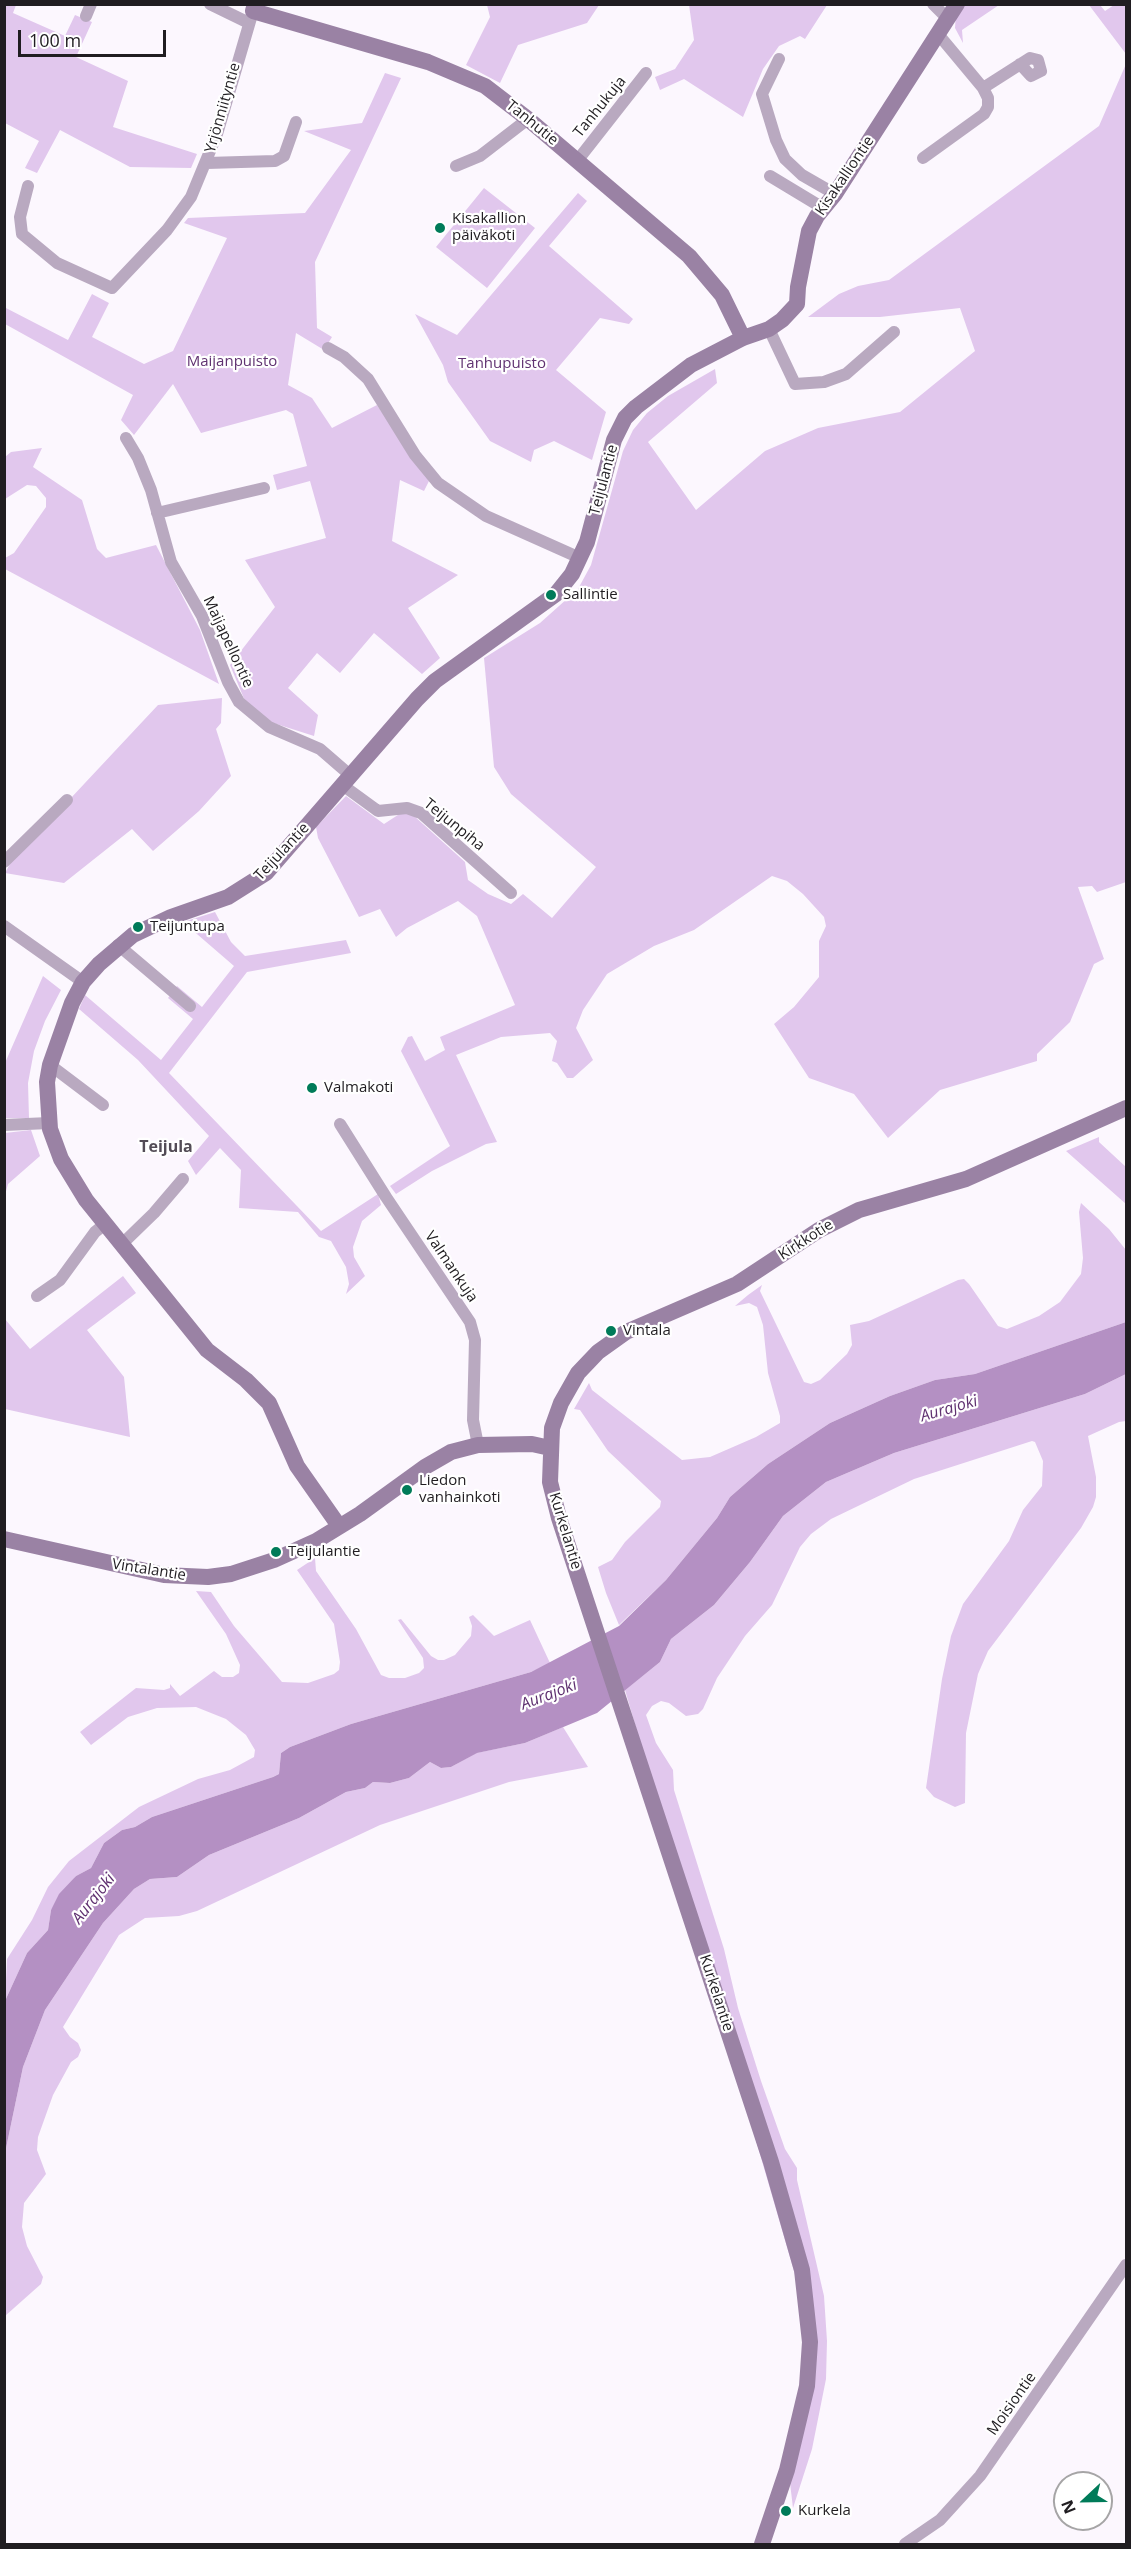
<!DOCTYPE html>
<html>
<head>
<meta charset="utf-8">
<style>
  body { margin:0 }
  #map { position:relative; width:1131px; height:2549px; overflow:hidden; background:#fcf7fe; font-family:"Open Sans",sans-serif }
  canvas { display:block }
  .frame { position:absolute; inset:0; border:6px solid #201d21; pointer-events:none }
  .north { position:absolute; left:1053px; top:2471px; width:60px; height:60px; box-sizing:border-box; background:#fff; border:2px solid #a6a5a6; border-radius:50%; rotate:248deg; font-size:16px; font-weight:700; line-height:24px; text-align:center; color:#201d21 }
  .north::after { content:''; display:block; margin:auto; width:21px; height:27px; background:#007b59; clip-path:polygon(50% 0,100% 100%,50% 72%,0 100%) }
  .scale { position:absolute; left:18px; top:30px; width:148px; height:27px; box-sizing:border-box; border:3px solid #201d21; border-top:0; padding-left:8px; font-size:18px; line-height:21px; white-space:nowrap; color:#201d21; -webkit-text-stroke:4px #fff; paint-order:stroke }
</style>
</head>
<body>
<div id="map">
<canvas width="1131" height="2549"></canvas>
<div class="frame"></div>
<div class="north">N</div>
<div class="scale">100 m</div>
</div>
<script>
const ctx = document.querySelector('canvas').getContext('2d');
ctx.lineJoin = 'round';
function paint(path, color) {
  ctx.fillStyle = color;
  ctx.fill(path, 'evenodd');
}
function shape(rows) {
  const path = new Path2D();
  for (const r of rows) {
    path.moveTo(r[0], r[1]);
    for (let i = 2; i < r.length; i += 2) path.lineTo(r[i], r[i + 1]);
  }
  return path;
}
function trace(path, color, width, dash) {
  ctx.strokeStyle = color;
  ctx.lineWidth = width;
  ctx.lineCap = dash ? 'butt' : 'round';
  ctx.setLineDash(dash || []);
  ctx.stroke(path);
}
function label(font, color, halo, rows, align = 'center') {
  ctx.font = font + ' "Open Sans",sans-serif';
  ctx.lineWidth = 4.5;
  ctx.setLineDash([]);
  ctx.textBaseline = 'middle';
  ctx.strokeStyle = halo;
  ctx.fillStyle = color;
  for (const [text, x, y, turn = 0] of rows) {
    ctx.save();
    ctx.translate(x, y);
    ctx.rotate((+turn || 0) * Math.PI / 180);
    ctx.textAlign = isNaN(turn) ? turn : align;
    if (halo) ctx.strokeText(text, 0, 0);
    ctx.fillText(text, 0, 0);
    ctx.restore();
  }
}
paint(shape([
  [4,5,16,5,13,13,65,36,75,15,92,22,76,57,128,81,113,127,197,154,191,168,130,167,60,130,37,173,25,168,39,141,5,123],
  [487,5,487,4,599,5,587,23,518,45,500,83,466,65,490,17],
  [689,5,689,4,827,5,805,39,800,36,779,46,763,69,743,117,684,79,660,90,655,77,675,69,694,40],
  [963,5,999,5,962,30,963,43,955,28,956,13],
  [1089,5,1100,5,1105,11,1114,5,1126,5,1126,54],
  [1126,64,1126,882,1097,892,1092,886,1078,887,1104,959,1094,964,1070,1022,1037,1054,1037,1061,940,1090,888,1138,854,1094,809,1078,774,1024,794,1007,819,977,819,941,826,926,824,917,803,894,787,881,772,876,694,930,654,946,607,974,583,1010,576,1028,593,1060,573,1078,567,1078,557,1063,552,1061,557,1041,550,1033,501,1037,456,1055,497,1142,486,1144,432,1171,396,1194,390,1186,450,1146,401,1051,408,1037,412,1036,425,1061,445,1050,440,1037,515,1005,477,916,458,901,407,928,396,937,380,909,359,917,318,838,316,827,346,796,384,824,401,813,413,815,465,862,468,880,488,894,511,904,523,894,552,918,596,867,511,794,494,767,484,658,540,623,578,589,591,565,623,451,633,430,647,413,668,396,715,369,717,383,648,442,696,510,765,451,818,428,900,412,975,351,960,308,880,317,808,317,839,294,858,286,889,280,1099,126],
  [385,73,401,78,315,262,317,328,332,337,324,350,296,333,288,385,312,398,332,428,377,405,429,481,424,491,400,480,392,541,458,575,408,608,440,658,422,674,374,633,340,673,317,653,288,688,318,715,314,736,270,722,245,701,230,665,275,607,245,560,326,538,310,481,277,490,273,475,307,466,293,414,286,410,201,433,173,384,134,435,121,420,133,395,5,324,4,307,68,340,92,294,109,303,92,337,144,364,173,351,227,238,184,223,188,218,305,213,351,150,304,131,362,123],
  [484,188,535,228,487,288,436,247],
  [578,193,587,201,549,246,633,319,629,324,600,318,556,370,606,412,592,460,554,441,534,450,531,462,490,441,448,382,443,365,415,314,457,335],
  [42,448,33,467,82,500,97,549,106,558,156,545,200,630,219,684,5,569,5,558,14,553,46,507,46,498,36,486,27,485,5,499,5,457,11,452],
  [222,698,221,723,216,729,231,776,199,811,153,851,132,829,64,883,5,873,11,862,158,705],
  [215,912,231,942,245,956,346,940,351,953,247,972,169,1073,321,1231,378,1194,381,1205,362,1221,353,1247,354,1257,365,1276,346,1294,349,1284,346,1267,331,1241,319,1237,298,1212,239,1208,241,1170,220,1148,196,1175,188,1161,209,1136,138,1060,79,1009,85,995,161,1060,193,1019,168,998,177,986,202,1007,234,966,183,922],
  [43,976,61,990,45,1021,34,1051,28,1083,29,1118,5,1118,5,1063],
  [31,1130,40,1156,8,1184,5,1195,5,1133],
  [1099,1137,1099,1142,1126,1167,1126,1204,1066,1151],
  [1081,1203,1109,1229,1126,1250,1126,1322,975,1374,935,1380,890,1396,830,1423,768,1464,730,1497,717,1518,666,1580,619,1625,606,1593,598,1567,612,1560,625,1542,660,1507,661,1501,608,1451,580,1410,574,1409,589,1383,592,1390,682,1460,710,1457,756,1437,780,1423,780,1416,768,1373,763,1325,757,1307,749,1303,735,1306,748,1295,762,1285,760,1291,804,1382,811,1384,820,1380,847,1354,852,1345,850,1325,869,1321,958,1280,964,1279,969,1284,998,1326,1007,1329,1039,1316,1060,1302,1081,1274,1083,1258,1079,1212],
  [123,1276,136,1293,87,1330,124,1377,130,1437,5,1409,5,1319,30,1349],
  [1126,1374,1126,1421,1119,1422,1088,1436,1096,1477,1096,1497,1093,1507,1081,1528,988,1651,978,1674,966,1733,965,1803,955,1807,934,1797,926,1788,942,1679,951,1636,963,1604,1009,1541,1023,1510,1042,1486,1043,1461,1035,1442,1032,1441,914,1479,831,1519,811,1534,800,1547,772,1605,745,1636,717,1678,703,1709,698,1714,686,1716,669,1703,661,1701,652,1706,646,1715,656,1743,673,1770,674,1790,724,1949,738,2008,761,2081,785,2149,797,2168,797,2180,824,2296,827,2341,826,2379,812,2449,793,2508,790,2483,814,2340,625,1690,660,1662,671,1639,714,1605,750,1562,783,1516,826,1482,894,1453,1085,1394],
  [315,1558,316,1571,356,1629,381,1675,389,1678,405,1678,419,1673,424,1668,423,1658,398,1620,401,1619,431,1656,438,1660,444,1660,455,1655,471,1636,472,1626,469,1617,473,1615,494,1636,530,1620,550,1663,531,1672,351,1724,290,1747,281,1753,279,1774,273,1777,152,1817,135,1827,122,1830,104,1843,91,1868,76,1876,51,1910,48,1930,27,1953,5,2001,7,1959,32,1920,48,1887,69,1861,139,1807,198,1779,230,1770,254,1757,255,1750,246,1735,226,1719,196,1707,157,1708,128,1717,91,1745,80,1732,136,1688,164,1690,170,1688,170,1684,180,1696,214,1671,222,1677,233,1677,239,1673,240,1665,226,1634,196,1591,211,1592,234,1626,282,1682,308,1683,334,1674,339,1670,340,1662,334,1624,297,1570],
  [563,1727,588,1767,509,1782,380,1825,197,1911,179,1916,145,1918,119,1935,63,2027,70,2037,78,2043,81,2050,78,2057,71,2062,53,2095,38,2137,37,2150,46,2174,24,2203,22,2227,27,2246,43,2277,41,2284,5,2316,5,2153,23,2067,45,2010,103,1923,134,1889,150,1879,177,1877,209,1855,299,1818,346,1792,365,1788,373,1782,390,1783,409,1778,430,1762,441,1768,451,1767,476,1753,525,1743]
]), '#e1c7ed');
paint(shape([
  [1126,1322,1126,1374,1085,1394,894,1453,826,1482,783,1516,750,1562,714,1605,671,1639,660,1662,597,1713,525,1743,477,1753,451,1767,441,1768,430,1762,409,1778,390,1783,373,1782,365,1788,346,1792,299,1818,209,1855,177,1877,150,1879,134,1889,103,1923,45,2010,23,2067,5,2153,5,2001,27,1953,48,1930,51,1910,59,1894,76,1876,91,1868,104,1843,122,1830,135,1827,152,1817,273,1777,279,1774,281,1753,290,1747,351,1724,531,1672,619,1626,666,1580,717,1518,730,1497,768,1464,830,1423,890,1396,935,1380,975,1374]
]), '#b490c3');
trace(shape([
  [210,4,249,23],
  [933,4,947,18],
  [86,16,91,4],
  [779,59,762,94,776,140,785,159,802,175,835,194],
  [983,88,1030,58,1038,60,1041,71,1031,76,1020,64],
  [923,158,984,114,988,107,988,98,983,88,938,34],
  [577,161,646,73],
  [207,163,275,161,284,156,296,122],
  [456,166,480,156,528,119],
  [770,176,823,208],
  [28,186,20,217,22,234,57,263,112,288,167,230,191,197,217,134,253,11],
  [769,329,795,384,824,382,846,374,894,332],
  [328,348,344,357,368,379,415,455,438,483,486,516,580,558],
  [126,438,138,458,151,490,171,562,202,616,228,682,239,702,269,727,320,749,350,775],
  [157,513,264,488],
  [341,784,378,811,407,808,421,813,511,893],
  [4,862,67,800],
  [4,926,83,982],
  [118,945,190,1006],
  [50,1065,103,1105],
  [340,1124,386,1197,470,1322,475,1340,473,1420,478,1445],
  [4,1125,49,1123],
  [121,1245,154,1213,183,1179],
  [37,1296,60,1280,95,1232,105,1224],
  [905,2544,940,2520,980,2476,1126,2265]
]), '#b9a9c0', 12);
trace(shape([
  [255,4,253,11,428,62,485,86,528,119,689,256,722,295,743,338],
  [339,1526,297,1466,269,1403,246,1380,207,1350,86,1200,61,1159,50,1129,47,1082,50,1065,72,1003,83,982,99,964,133,935,171,917,228,897,266,873,417,699,435,681,556,594,572,574,587,542,614,440,625,418,636,407,691,365,743,338,769,329,782,320,797,304,798,287,809,231,817,216,835,194,957,4],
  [4,1539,164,1575,208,1577,231,1574,274,1560,316,1541,360,1514,425,1467,451,1452,478,1445,532,1444,550,1448],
  [762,2544,787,2470,807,2386,810,2342,802,2270,771,2162,559,1518,550,1482,552,1428,561,1403,578,1373,598,1352,626,1332,737,1284,819,1230,859,1210,966,1179,1126,1108]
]), '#9a82a4', 16);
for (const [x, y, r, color] of [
  [440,228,6,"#007b59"],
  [551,595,6,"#007b59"],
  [138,927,6,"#007b59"],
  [312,1088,6,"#007b59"],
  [611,1331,6,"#007b59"],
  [407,1490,6,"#007b59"],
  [276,1552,6,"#007b59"],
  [786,2511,6,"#007b59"]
]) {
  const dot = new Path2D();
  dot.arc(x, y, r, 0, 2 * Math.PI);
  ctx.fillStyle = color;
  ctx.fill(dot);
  trace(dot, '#fff', 2);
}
label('15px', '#201d21', '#fff', [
  ["Tanhukuja",600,107,-51],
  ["Yrjönniityntie",223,108,-74],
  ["Tanhutie",532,123,39],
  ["Kisakalliontie",845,176,-56],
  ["Teijulantie",604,480,-75],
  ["Maijapellontie",228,642,65],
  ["Teijunpiha",454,825,39],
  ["Teijulantie",282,852,-47],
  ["Kirkkotie",806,1240,-33],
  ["Valmankuja",451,1267,56],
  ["Kurkelantie",565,1531,73],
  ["Vintalantie",149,1570,9],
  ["Kurkelantie",716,1993,72],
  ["Moisiontie",1012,2404,-55]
]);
label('15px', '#201d21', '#fff', [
  ["Kisakallion",452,219],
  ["päiväkoti",452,236],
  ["Sallintie",563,595],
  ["Teijuntupa",150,927],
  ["Valmakoti",324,1088],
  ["Vintala",623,1331],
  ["Liedon",419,1481],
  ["vanhainkoti",419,1498],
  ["Teijulantie",288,1552],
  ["Kurkela",798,2511]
], 'left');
label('15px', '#603271', '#fff', [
  ["Maijanpuisto",232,362],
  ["Tanhupuisto",502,364]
]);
label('bold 16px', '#534c56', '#fff', [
  ["Teijula",166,1147]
]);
label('italic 16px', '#5f3170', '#fff', [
  ["Aurajoki",949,1409,-16],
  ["Aurajoki",549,1695,-21],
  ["Aurajoki",94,1899,-52]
]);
</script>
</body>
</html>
